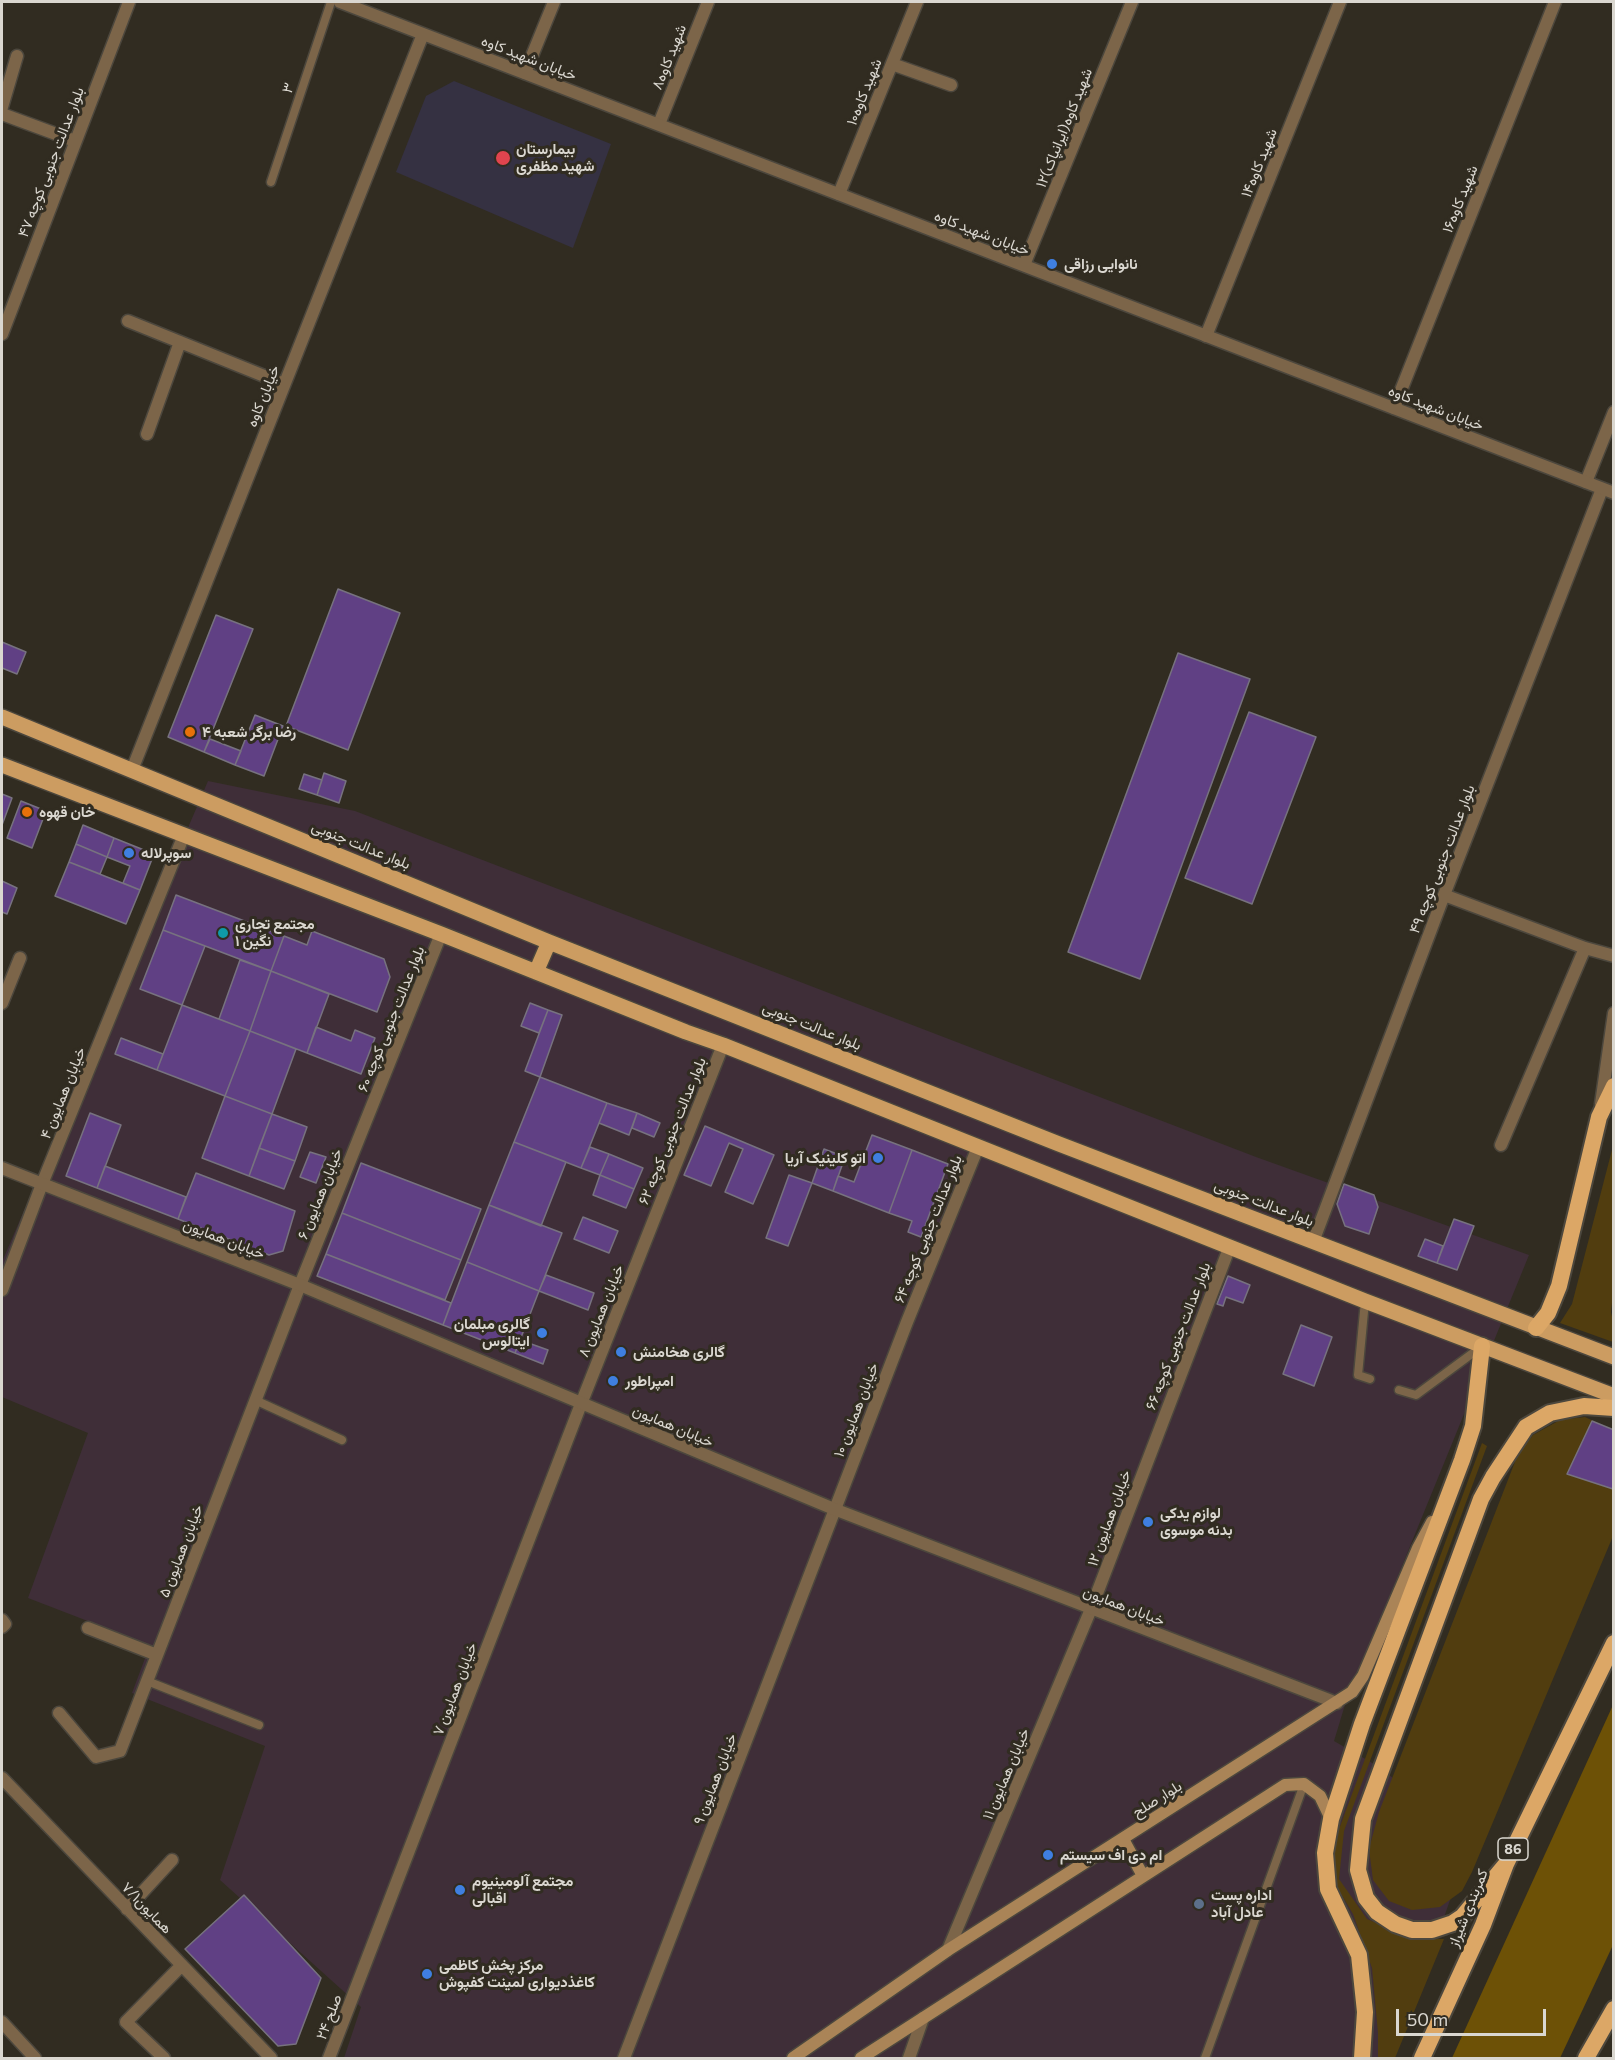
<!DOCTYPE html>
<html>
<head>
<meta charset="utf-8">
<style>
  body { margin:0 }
  #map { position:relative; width:1615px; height:2060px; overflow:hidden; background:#312c21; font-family:Commissioner,sans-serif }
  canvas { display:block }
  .frame { position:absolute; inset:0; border:3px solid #dad7d0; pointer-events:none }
  .scale { position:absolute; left:1396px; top:2009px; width:150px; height:27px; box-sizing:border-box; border:3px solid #dad7d0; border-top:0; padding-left:8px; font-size:18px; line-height:21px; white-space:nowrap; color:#dad7d0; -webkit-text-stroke:4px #312c21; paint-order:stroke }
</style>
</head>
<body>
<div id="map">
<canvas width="1615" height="2060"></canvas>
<div class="frame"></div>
<div class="scale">50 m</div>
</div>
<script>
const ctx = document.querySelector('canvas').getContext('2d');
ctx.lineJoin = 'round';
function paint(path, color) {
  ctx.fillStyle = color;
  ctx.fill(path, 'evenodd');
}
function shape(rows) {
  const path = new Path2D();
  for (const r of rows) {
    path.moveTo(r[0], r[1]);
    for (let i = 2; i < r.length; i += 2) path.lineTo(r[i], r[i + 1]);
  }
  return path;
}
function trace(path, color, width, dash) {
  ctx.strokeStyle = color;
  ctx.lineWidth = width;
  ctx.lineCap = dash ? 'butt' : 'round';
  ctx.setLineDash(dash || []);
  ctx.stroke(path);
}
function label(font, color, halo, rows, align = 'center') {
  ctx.font = font + ' Commissioner,Vazirmatn,sans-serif';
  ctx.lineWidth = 6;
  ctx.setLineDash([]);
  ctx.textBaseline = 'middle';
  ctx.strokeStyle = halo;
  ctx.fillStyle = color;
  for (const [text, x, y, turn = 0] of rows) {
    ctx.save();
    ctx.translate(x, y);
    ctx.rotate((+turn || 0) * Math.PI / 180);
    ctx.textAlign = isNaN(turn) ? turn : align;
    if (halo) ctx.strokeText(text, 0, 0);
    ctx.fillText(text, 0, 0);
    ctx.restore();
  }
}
paint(shape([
  [208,781,355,811,1256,1157,1529,1255,1344,1708,1334,1741,1374,1764,1472,1836,1439,1932,1393,2058,344,2058,361,2007,220,1880,265,1746,132,1693,150,1645,28,1598,88,1433,2,1397,2,1262]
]), '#3f2e38');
paint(shape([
  [454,81,611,144,573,248,396,172,426,96]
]), '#353142');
paint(shape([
  [1613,1146,1614,1285,1611,1312,1613,1321,1613,1342,1560,1323,1572,1304],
  [1585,1417,1613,1430,1613,1536,1472,1872,1462,1891,1440,1907,1412,1910,1389,1901,1373,1880,1369,1849,1379,1812,1518,1454,1533,1435,1560,1420],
  [1482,1443,1487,1446,1344,1831,1339,1879,1367,1919,1411,1938,1444,1939,1395,2058,1378,2058,1378,2033,1372,1968,1353,1914,1334,1882,1332,1848]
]), '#513d0f');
paint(shape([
  [1613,1705,1613,1945,1560,2058,1452,2058]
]), '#6d5106');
const building = shape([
  [338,589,400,613,348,750,286,726,338,589],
  [216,615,253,629,204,752,168,737,216,615],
  [2,642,26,652,17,674,2,668,2,642],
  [1178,653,1250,679,1140,979,1068,952,1178,653],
  [1249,712,1316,737,1252,904,1185,878,1249,712],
  [255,715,283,726,264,776,235,765,255,715],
  [210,739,241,751,235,765,204,752,210,739],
  [324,773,346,781,339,803,317,795,324,773],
  [304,774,322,780,317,795,299,789,304,774],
  [2,794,12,798,2,825,2,794],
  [21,801,46,811,32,848,7,838,21,801],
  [83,825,114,838,107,857,76,844,83,825],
  [114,838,154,854,140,890,123,883,130,866,107,857,114,838],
  [76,844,107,857,100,874,69,862,76,844],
  [69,862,140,890,126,924,55,896,69,862],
  [2,881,17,888,7,914,2,912,2,881],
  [176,895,284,936,271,971,163,930,176,895],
  [163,930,205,946,182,1005,140,989,163,930],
  [312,931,384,959,390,977,377,1012,271,971,284,936,307,945,312,931],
  [240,960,271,971,250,1031,219,1019,240,960],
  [271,971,329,994,307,1053,250,1031,271,971],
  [530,1003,548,1010,539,1033,521,1026,530,1003],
  [182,1005,250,1031,225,1096,157,1070,182,1005],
  [548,1010,562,1015,540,1077,525,1071,548,1010],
  [316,1027,351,1041,355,1030,375,1038,361,1074,307,1053,316,1027],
  [250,1031,296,1049,272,1114,225,1096,250,1031],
  [121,1038,163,1054,157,1070,115,1054,121,1038],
  [540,1077,607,1103,581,1168,514,1142,540,1077],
  [225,1096,272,1114,249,1176,202,1158,225,1096],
  [607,1103,637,1113,629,1135,599,1123,607,1103],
  [90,1113,121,1125,97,1188,66,1176,90,1113],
  [637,1113,660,1123,654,1137,632,1128,637,1113],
  [272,1114,307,1127,295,1161,259,1148,272,1114],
  [705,1126,774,1155,753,1204,725,1192,743,1149,729,1143,711,1186,684,1175,705,1126],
  [872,1135,912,1150,889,1213,833,1191,838,1176,854,1182,872,1135],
  [514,1142,566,1162,541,1226,489,1205,514,1142],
  [590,1147,609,1154,600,1175,581,1168,590,1147],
  [259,1148,295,1161,284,1189,249,1176,259,1148],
  [824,1149,845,1157,833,1191,812,1183,824,1149],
  [912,1150,948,1164,921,1237,908,1232,912,1221,889,1213,912,1150],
  [310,1152,326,1157,316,1183,300,1177,310,1152],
  [609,1154,643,1168,634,1189,600,1175,609,1154],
  [361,1163,481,1209,461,1260,342,1213,361,1163],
  [105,1166,186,1197,178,1219,97,1188,105,1166],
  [196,1173,295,1211,283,1251,269,1255,178,1219,196,1173],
  [600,1175,634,1189,626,1208,593,1195,600,1175],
  [789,1175,812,1183,788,1246,766,1238,789,1175],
  [1344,1184,1374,1195,1378,1207,1369,1234,1345,1226,1337,1204,1344,1184],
  [489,1205,562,1233,539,1291,467,1262,489,1205],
  [342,1213,461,1260,445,1300,326,1254,342,1213],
  [583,1217,618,1231,609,1253,574,1239,583,1217],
  [1454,1219,1474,1226,1457,1270,1437,1263,1454,1219],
  [1425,1239,1443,1246,1437,1263,1418,1256,1425,1239],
  [326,1254,451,1303,443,1325,317,1276,326,1254],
  [467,1262,539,1291,515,1353,443,1325,467,1262],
  [546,1275,594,1293,588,1310,539,1291,546,1275],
  [1228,1276,1250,1285,1243,1303,1226,1297,1223,1306,1217,1304,1228,1276],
  [1301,1325,1332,1337,1314,1386,1283,1374,1301,1325],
  [520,1340,548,1350,543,1364,515,1353,520,1340],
  [1592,1421,1614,1430,1613,1489,1567,1474,1592,1421],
  [244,1895,321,1978,296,2044,278,2046,185,1949,244,1895]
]);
paint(building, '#604084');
trace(building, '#77727f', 1.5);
const service = shape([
  [271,182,331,2],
  [1365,1301,1358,1375,1370,1379],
  [1399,1390,1416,1395,1481,1347],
  [255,1400,342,1440],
  [147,1681,259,1725],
  [1205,2058,1304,1784]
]);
const minor = shape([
  [892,64,951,85],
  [525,73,554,2],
  [2,107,17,56],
  [2,114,75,141],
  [659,124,708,2],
  [839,194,917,2],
  [128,321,284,384],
  [1206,336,1340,2],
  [1394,408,1555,2],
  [147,434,180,342],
  [1586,482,1614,412],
  [1444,895,1585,948,1614,956],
  [2,1003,20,958],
  [1501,1145,1585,948],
  [1313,1242,1444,895,1602,489],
  [2,1290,42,1184,184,835],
  [2,1620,5,1624,2,1627],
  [88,1628,157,1655],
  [59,1713,96,1757,120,1751,300,1285,441,934],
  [2,1778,271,2058],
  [127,1909,172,1860],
  [948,1950,1091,1609,1230,1246],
  [2,2022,35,2058],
  [164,2058,126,2022,182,1965],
  [329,2058,581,1404,723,1045],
  [624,2058,907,1322,978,1147],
  [909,2058,923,2018]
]);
const tertiary = shape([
  [340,2,1614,493],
  [1024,265,1132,2],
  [2,334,129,2],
  [132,770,423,34],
  [1601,1104,1614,1013],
  [2,1168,300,1285,834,1509,1337,1703]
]);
const secondary = shape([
  [1123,1839,1143,1876],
  [793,2058,948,1950,1352,1692,1363,1676,1418,1548,1432,1522],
  [861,2058,1285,1785,1304,1784,1320,1796,1331,1819]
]);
const primary = shape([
  [2,717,549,942,1059,1144,1614,1357],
  [2,765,441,934,686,1032,723,1045,1365,1301,1614,1396],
  [536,972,549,942]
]);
const trunk = shape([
  [1536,1328,1548,1313,1559,1286,1599,1117,1614,1086],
  [1506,1864,1462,1917,1453,1923,1432,1930,1412,1930,1395,1924,1377,1912,1366,1898,1358,1870,1363,1819,1481,1499,1493,1477,1526,1427,1550,1413,1584,1406,1614,1408],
  [1362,2058,1365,2012,1359,1955,1328,1889,1325,1853,1331,1819,1362,1724,1462,1460,1473,1426,1482,1346],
  [1422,2058,1483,1925,1506,1864,1614,1643],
  [1586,2058,1614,2009]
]);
trace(service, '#4c473d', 11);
trace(minor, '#4c473d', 15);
trace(tertiary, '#4c473d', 15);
trace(secondary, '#4c473d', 15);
trace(primary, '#4c473d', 18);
trace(trunk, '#4c473d', 20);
trace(service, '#7c6549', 8);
trace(minor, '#7c6549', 12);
trace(tertiary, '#7c6549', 12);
trace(secondary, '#aa8457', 12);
trace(primary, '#cc9c61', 15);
trace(trunk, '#dca766', 16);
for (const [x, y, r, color] of [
  [503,158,8,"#e0444e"],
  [1052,264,6,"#3f7fe0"],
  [190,732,6,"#e8710a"],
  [27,812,6,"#e8710a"],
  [129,853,6,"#3f7fe0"],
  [223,933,6,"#0f9aa8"],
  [878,1158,6,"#3f7fe0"],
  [542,1333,6,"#3f7fe0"],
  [621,1352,6,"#3f7fe0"],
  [613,1381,6,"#3f7fe0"],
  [1148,1522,6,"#3f7fe0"],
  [1048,1855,6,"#3f7fe0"],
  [460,1890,6,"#3f7fe0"],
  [1199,1904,6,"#5c6f8a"],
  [427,1974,6,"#3f7fe0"]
]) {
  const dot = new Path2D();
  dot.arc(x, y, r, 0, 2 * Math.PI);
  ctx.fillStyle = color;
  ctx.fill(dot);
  trace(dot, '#312c21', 2);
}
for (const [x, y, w] of [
  [1513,1849,30]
]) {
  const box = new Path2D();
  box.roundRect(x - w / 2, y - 11, w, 22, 4.5);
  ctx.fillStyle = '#312c21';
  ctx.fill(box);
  trace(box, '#dad7d0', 1.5);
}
label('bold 14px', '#dad7d0', null, [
  ["86",1513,1849]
]);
label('15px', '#dad7d0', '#312c21', [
  ["شهید کاوه۸",669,57,-68],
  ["خیابان شهید کاوه",529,58,21],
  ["۳",288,88,-72],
  ["شهید کاوه۱۰",864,92,-68],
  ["۱۲شهید کاوه(ایرانپاک)",1064,128,-68],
  ["بلوار عدالت جنوبی کوچه ۴۷",51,162,-69],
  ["شهید کاوه۱۴",1259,163,-68],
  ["شهید کاوه۱۶",1460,199,-68],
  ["خیابان شهید کاوه",982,233,21],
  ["خیابان کاوه",263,396,-68],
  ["خیابان شهید کاوه",1436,408,21],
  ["بلوار عدالت جنوبی",361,845,22],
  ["بلوار عدالت جنوبی کوچه ۴۹",1442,859,-69],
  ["بلوار عدالت جنوبی کوچه ۶۰",391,1019,-68],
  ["بلوار عدالت جنوبی",812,1026,22],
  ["خیابان همایون ۴",63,1093,-68],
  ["بلوار عدالت جنوبی کوچه ۶۲",672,1131,-68],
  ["خیابان همایون ۶",320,1194,-68],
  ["بلوار عدالت جنوبی",1264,1203,21],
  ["بلوار عدالت جنوبی کوچه ۶۴",928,1229,-68],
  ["خیابان همایون",224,1239,21],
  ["خیابان همایون ۸",601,1311,-68],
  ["بلوار عدالت جنوبی کوچه ۶۶",1178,1336,-69],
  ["خیابان همایون ۱۰",856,1410,-69],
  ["خیابان همایون",673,1426,23],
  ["خیابان همایون ۱۲",1109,1518,-70],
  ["خیابان همایون ۵",181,1551,-69],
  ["خیابان همایون",1124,1606,21],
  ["خیابان همایون ۷",455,1689,-69],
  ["خیابان همایون ۱۱",1006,1774,-67],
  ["خیابان همایون ۹",715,1779,-69],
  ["بلوار صلح",1157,1799,-32],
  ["همایون۷/۱",147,1908,46],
  ["کمربندی شیراز",1468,1908,-68],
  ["صلح ۲۴",329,2017,-69]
]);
label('bold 15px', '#dad7d0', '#312c21', [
  ["بیمارستان",516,149],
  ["شهید مظفری",516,166],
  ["نانوایی رزاقی",1064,264],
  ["رضا برگر شعبه ۴",202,732],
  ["خان قهوه",39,812],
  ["سوپرلاله",141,853],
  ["مجتمع تجاری",235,924],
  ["نگین ۱",235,941],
  ["اتو کلینیک آریا",866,1158,"right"],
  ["گالری مبلمان",530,1324,"right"],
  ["ایتالوس",530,1341,"right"],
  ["گالری هخامنش",633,1352],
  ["امپراطور",625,1381],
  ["لوازم یدکی",1160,1513],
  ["بدنه موسوی",1160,1530],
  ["ام دی اف سیستم",1060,1855],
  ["مجتمع آلومینیوم",472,1881],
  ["اقبالی",472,1898],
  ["اداره پست",1211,1895],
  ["عادل آباد",1211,1912],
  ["مرکز پخش کاظمی",439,1965],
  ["کاغذدیواری لمینت کفپوش",439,1982]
], 'left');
</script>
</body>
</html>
